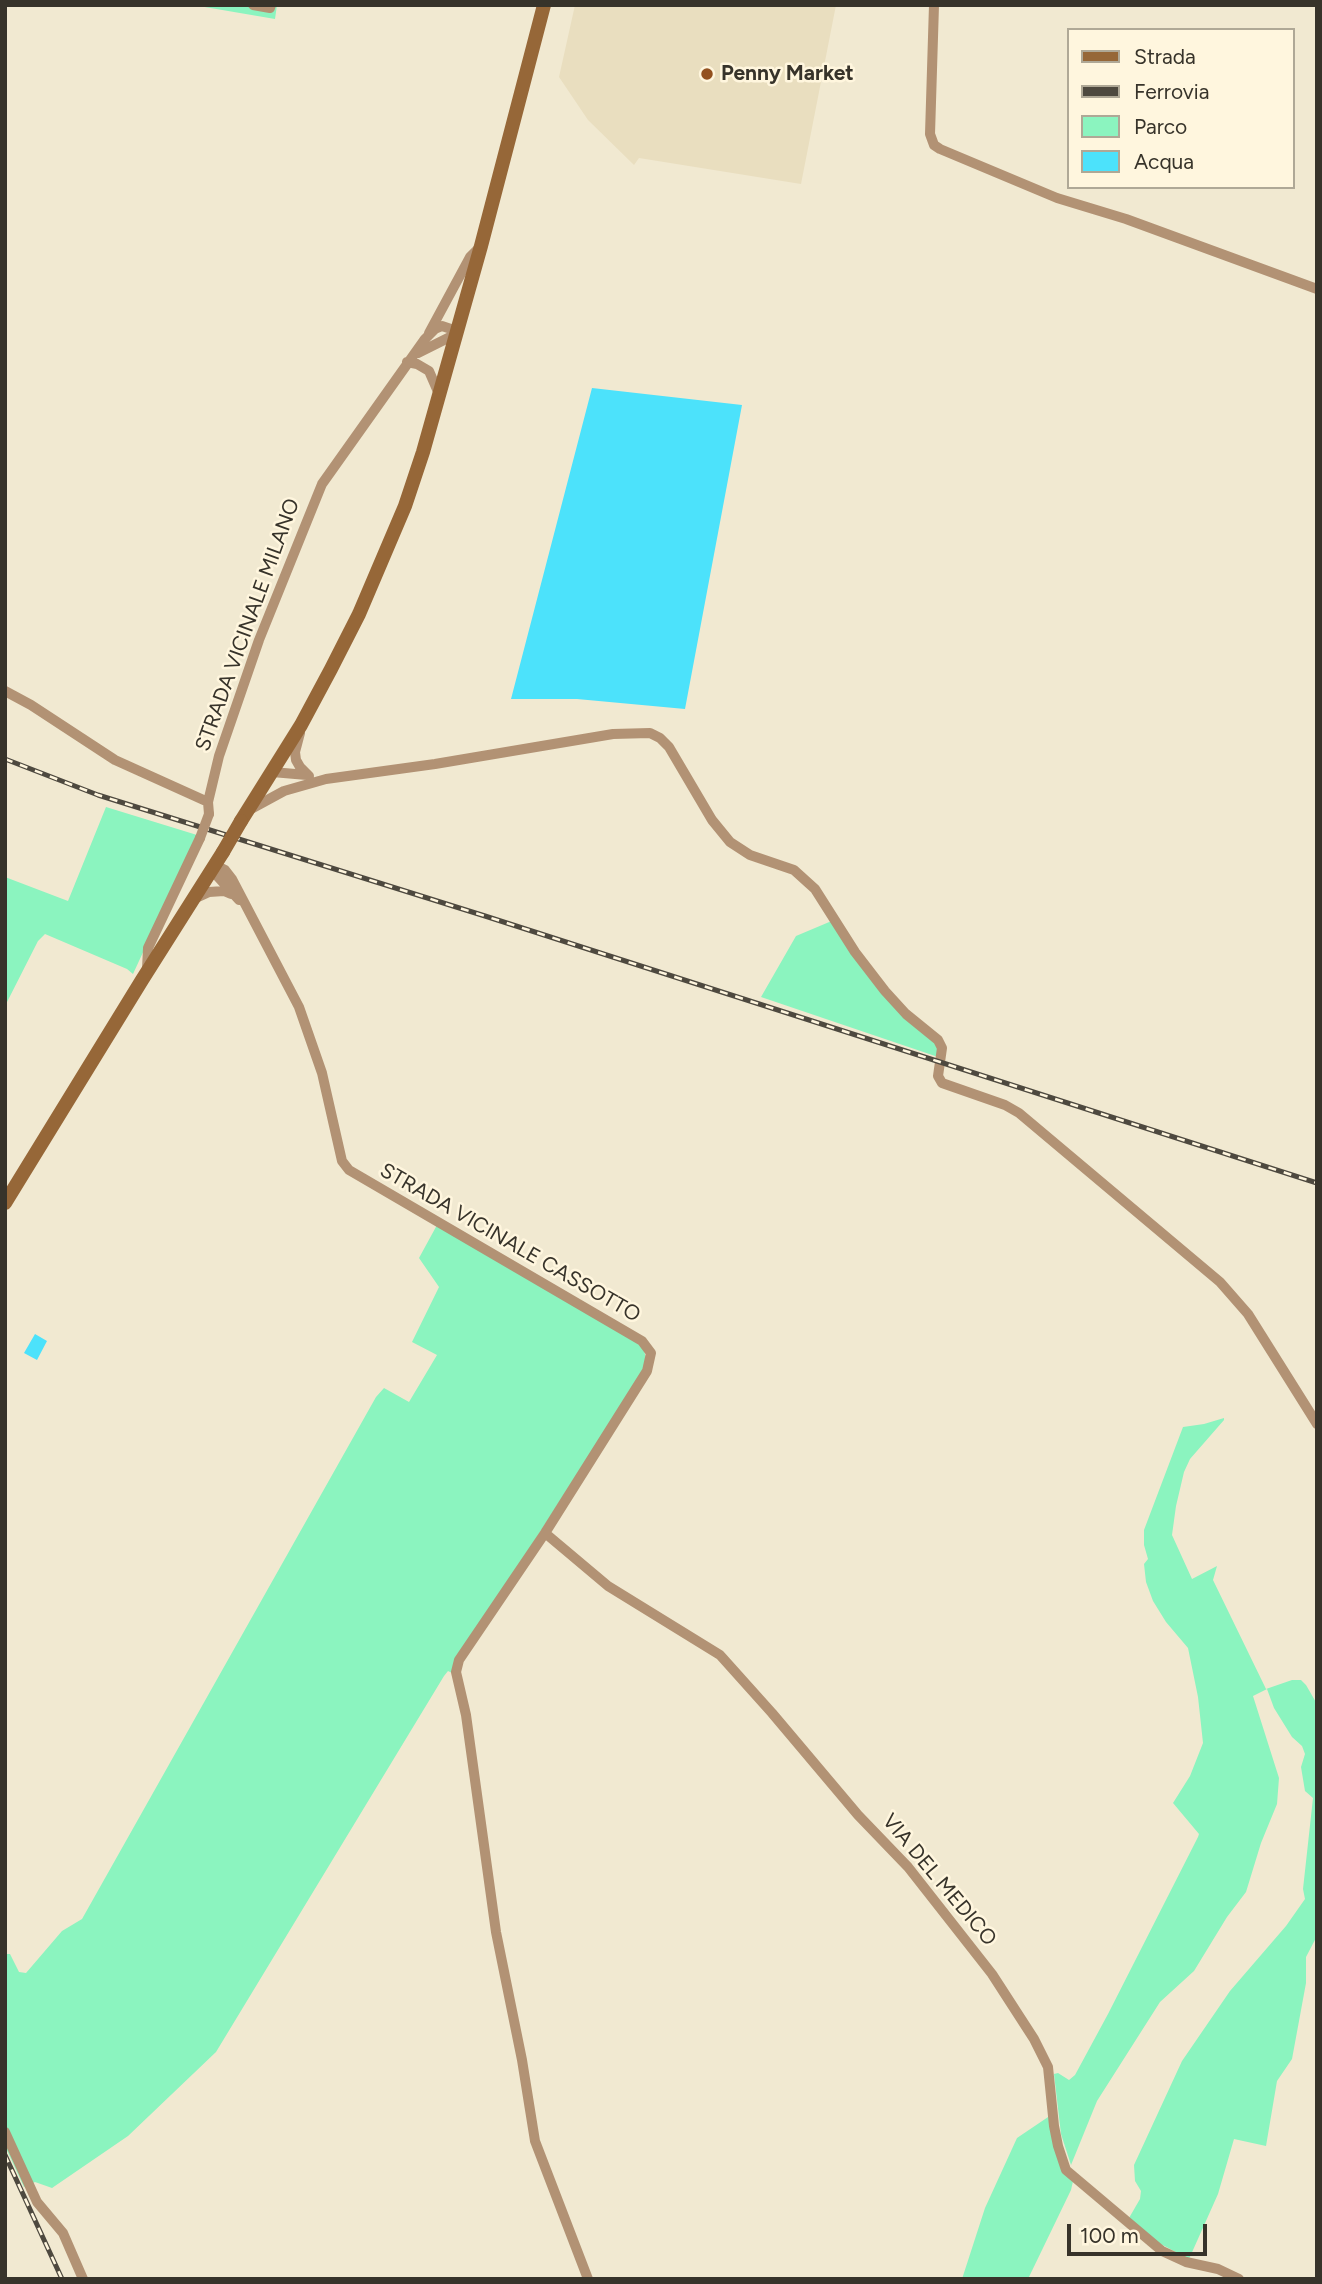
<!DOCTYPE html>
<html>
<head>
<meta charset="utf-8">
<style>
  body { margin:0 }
  #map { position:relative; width:1322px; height:2284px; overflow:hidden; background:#f1e9d1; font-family:Figtree,sans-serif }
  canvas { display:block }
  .frame { position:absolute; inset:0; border:7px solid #37332a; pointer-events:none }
  .legend { position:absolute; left:1067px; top:28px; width:228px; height:161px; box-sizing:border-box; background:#fff6de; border:2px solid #afa896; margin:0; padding:9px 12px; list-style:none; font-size:21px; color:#37332a }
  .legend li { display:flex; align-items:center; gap:14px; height:35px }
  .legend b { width:35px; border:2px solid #afa896 }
  .scale { position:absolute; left:1067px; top:2224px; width:140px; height:32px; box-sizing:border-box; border:4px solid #37332a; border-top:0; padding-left:9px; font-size:21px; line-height:24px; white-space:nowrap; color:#37332a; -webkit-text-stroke:5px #fff6de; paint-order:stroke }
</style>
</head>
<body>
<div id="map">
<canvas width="1322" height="2284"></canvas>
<div class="frame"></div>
<ul class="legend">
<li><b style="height:9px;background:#966738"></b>Strada</li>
<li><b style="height:9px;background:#4e493f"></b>Ferrovia</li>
<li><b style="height:19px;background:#8bf4bf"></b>Parco</li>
<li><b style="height:19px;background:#4ce2fb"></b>Acqua</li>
</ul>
<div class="scale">100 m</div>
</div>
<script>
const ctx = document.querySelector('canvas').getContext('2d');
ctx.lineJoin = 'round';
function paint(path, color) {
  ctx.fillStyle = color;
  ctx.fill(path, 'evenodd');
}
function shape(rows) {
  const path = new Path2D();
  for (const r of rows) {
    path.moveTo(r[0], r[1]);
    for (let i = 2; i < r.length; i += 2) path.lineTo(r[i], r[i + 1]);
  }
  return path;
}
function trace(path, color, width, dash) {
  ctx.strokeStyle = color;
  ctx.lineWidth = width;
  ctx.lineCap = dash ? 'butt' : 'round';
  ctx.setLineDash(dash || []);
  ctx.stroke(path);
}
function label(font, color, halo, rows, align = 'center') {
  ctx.font = font + ' Figtree,sans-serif';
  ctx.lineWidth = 5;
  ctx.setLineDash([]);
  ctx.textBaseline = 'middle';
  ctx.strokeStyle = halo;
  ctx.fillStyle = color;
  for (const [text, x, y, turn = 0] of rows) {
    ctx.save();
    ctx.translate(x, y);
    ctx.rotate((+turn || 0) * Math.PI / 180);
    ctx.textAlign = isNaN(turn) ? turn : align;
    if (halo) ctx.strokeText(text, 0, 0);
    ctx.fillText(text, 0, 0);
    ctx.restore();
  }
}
paint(shape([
  [575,5,836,5,801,184,639,158,634,165,588,120,559,77]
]), '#e9debf');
paint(shape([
  [193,5,277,5,275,19],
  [106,807,197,835,133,974,127,969,45,934,38,941,5,1006,5,877,68,901],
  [834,920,859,959,937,1042,941,1058,761,997,796,936],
  [437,1225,643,1345,647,1364,472,1639,456,1675,448,1671,444,1676,216,2052,128,2136,52,2188,35,2182,24,2187,5,2146,5,1954,10,1954,19,1972,26,1973,62,1931,82,1919,376,1397,384,1388,409,1402,437,1355,412,1342,439,1287,419,1258],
  [1224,1418,1224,1420,1190,1459,1184,1472,1176,1506,1172,1535,1192,1579,1217,1566,1213,1580,1266,1689,1292,1680,1301,1680,1306,1685,1317,1704,1317,1936,1306,1957,1306,1983,1292,2059,1277,2081,1266,2146,1234,2139,1218,2194,1189,2259,1153,2240,1129,2218,1140,2199,1141,2191,1135,2181,1134,2165,1182,2061,1230,1991,1286,1926,1305,1899,1303,1889,1313,1798,1305,1791,1301,1767,1305,1754,1302,1746,1292,1737,1274,1708,1267,1689,1253,1696,1279,1778,1277,1804,1261,1843,1246,1892,1227,1917,1194,1971,1160,2002,1097,2101,1071,2165,1061,2134,1054,2074,1058,2073,1069,2080,1075,2075,1108,2014,1198,1837,1199,1834,1173,1803,1190,1776,1203,1743,1198,1697,1188,1648,1166,1622,1153,1601,1146,1582,1144,1564,1148,1559,1144,1545,1144,1530,1183,1427,1204,1424],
  [1054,2113,1057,2135,1074,2177,1071,2190,1028,2279,962,2279,985,2208,1017,2138]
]), '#8bf4bf');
paint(shape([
  [592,388,742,405,685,709,577,699,511,699],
  [35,1334,47,1341,37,1360,24,1353]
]), '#4ce2fb');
trace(shape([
  [253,5,270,8,271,5],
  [934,5,930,134,934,145,940,149,1057,198,1126,219,1317,289],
  [429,333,470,257,480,247],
  [418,353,456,334],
  [407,362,417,364,429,371,439,394],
  [5,691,31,705,115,760,208,802],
  [300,733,295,752,296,760,300,767,309,776],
  [272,772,307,775],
  [249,810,284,791,326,779,435,764,613,734,650,733,660,738,669,747,712,820,730,842,750,855,794,870,815,889,855,952,885,991,906,1014,938,1040,942,1048,938,1076,942,1083,1005,1105,1019,1113,1220,1282,1248,1314,1317,1424],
  [209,814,208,802,219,756,259,640,322,484,425,339,435,329,442,326,457,331],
  [215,865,225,870,232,879,299,1007,322,1073,342,1161,349,1170,642,1341,651,1353,647,1371,545,1533,459,1660,456,1672,466,1715,496,1932,522,2060,535,2141,588,2279],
  [215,865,218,877,239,900],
  [196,898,209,892,224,891,231,894],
  [147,969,148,948,200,838],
  [545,1533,608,1586,720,1655,772,1713,858,1815,908,1867,992,1974,1034,2039,1048,2067,1054,2126,1058,2146,1066,2170,1162,2251,1186,2262,1218,2269,1239,2279],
  [5,2132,37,2202,63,2233,83,2279]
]), '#b29274', 10);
trace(shape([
  [241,821,301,725,331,669,359,614,405,506,423,452,481,246,544,5],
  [5,1203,142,980,223,852]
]), '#966738', 14);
const rail = shape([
  [5,759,98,795,485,916,1317,1183],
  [5,2155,62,2279]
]);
trace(rail, '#4e493f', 5);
trace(rail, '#fff6de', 2.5, [8]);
trace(shape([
  [200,838,209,814]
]), '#b29274', 10);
trace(shape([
  [223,852,241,821]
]), '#966738', 14);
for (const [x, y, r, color] of [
  [707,74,7,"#93511f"]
]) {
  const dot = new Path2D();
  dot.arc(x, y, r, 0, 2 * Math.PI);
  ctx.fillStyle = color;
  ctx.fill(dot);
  trace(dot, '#fff6de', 2.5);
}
label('bold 21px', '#37332a', '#fff6de', [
  ["Penny Market",721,74]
], 'left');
label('21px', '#37332a', '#fff6de', [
  ["STRADA VICINALE MILANO",248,625,-70],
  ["STRADA VICINALE CASSOTTO",510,1243,30],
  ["VIA DEL MEDICO",939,1880,50]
]);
</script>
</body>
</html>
